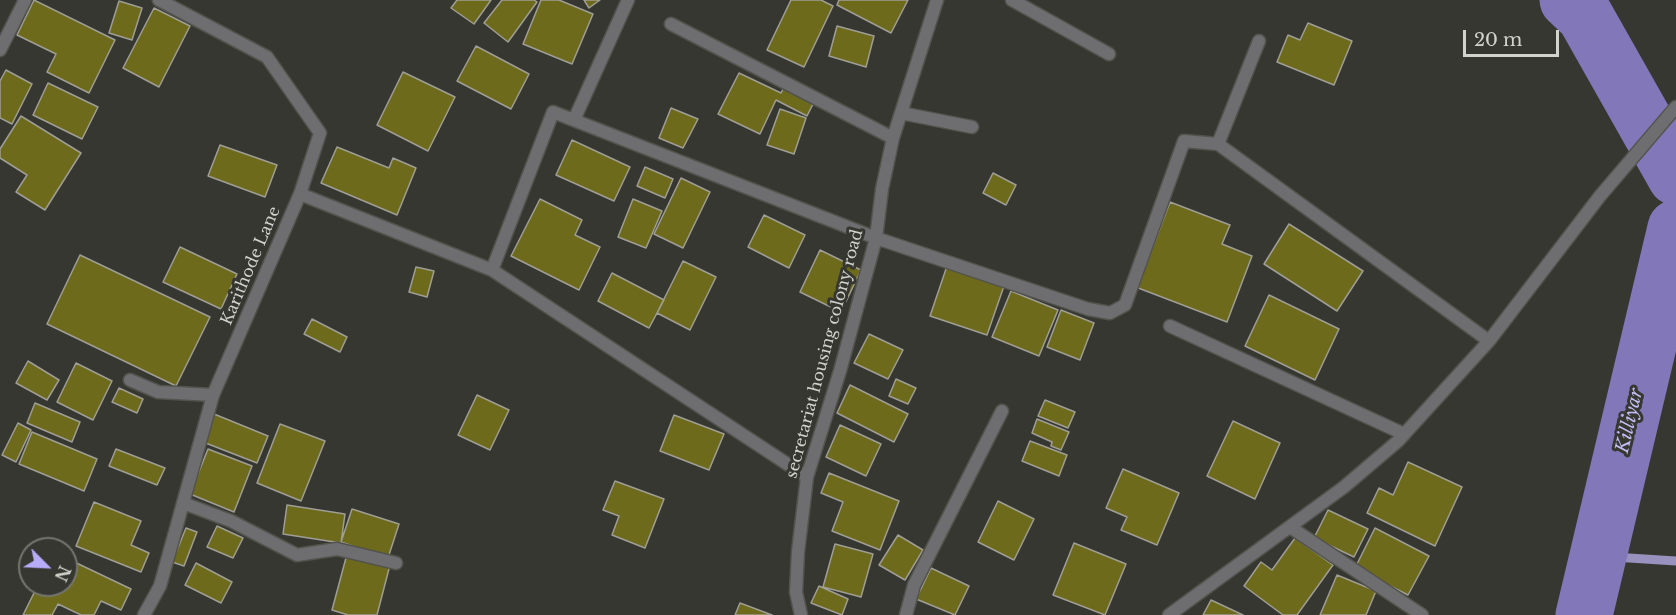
<!DOCTYPE html>
<html>
<head>
<meta charset="utf-8">
<style>
  body { margin:0 }
  #map { position:relative; width:1676px; height:615px; overflow:hidden; background:#373731; font-family:"Libre Baskerville",serif }
  canvas { display:block }
  .north { position:absolute; left:18px; top:537px; width:60px; height:60px; box-sizing:border-box; background:#373731; border:2px solid #757570; border-radius:50%; rotate:114deg; font-size:16px; font-weight:700; line-height:24px; text-align:center; color:#d2d2ce }
  .north::after { content:''; display:block; margin:auto; width:21px; height:27px; background:#b6acf8; clip-path:polygon(50% 0,100% 100%,50% 72%,0 100%) }
  .scale { position:absolute; left:1463px; top:30px; width:96px; height:27px; box-sizing:border-box; border:3px solid #d2d2ce; border-top:0; padding-left:8px; font-size:18px; line-height:21px; white-space:nowrap; color:#d2d2ce; -webkit-text-stroke:4px #373731; paint-order:stroke }
</style>
</head>
<body>
<div id="map">
<canvas width="1676" height="615"></canvas>
<div class="north">N</div>
<div class="scale">20 m</div>
</div>
<script>
const ctx = document.querySelector('canvas').getContext('2d');
ctx.lineJoin = 'round';
function shape(rows) {
  const path = new Path2D();
  for (const r of rows) {
    path.moveTo(r[0], r[1]);
    for (let i = 2; i < r.length; i += 2) path.lineTo(r[i], r[i + 1]);
  }
  return path;
}
function trace(path, color, width, dash) {
  ctx.strokeStyle = color;
  ctx.lineWidth = width;
  ctx.lineCap = dash ? 'butt' : 'round';
  ctx.setLineDash(dash || []);
  ctx.stroke(path);
}
function paint(path, color) {
  ctx.fillStyle = color;
  ctx.fill(path, 'evenodd');
}
function label(font, color, halo, rows, align = 'center') {
  ctx.font = font + ' "Libre Baskerville",serif';
  ctx.lineWidth = 6;
  ctx.setLineDash([]);
  ctx.textBaseline = 'middle';
  ctx.strokeStyle = halo;
  ctx.fillStyle = color;
  for (const [text, x, y, turn = 0] of rows) {
    ctx.save();
    ctx.translate(x, y);
    ctx.rotate((+turn || 0) * Math.PI / 180);
    ctx.textAlign = isNaN(turn) ? turn : align;
    if (halo) ctx.strokeText(text, 0, 0);
    ctx.fillText(text, 0, 0);
    ctx.restore();
  }
}
trace(shape([
  [1598,556,1676,561]
]), '#9992bf', 9);
trace(shape([
  [1568,0,1585,16,1676,177],
  [1584,615,1676,228]
]), '#8177b9', 57);
const building = shape([
  [34,0,115,40,89,93,47,72,56,54,17,35,34,0],
  [457,0,491,0,474,24,451,8,457,0],
  [502,0,534,0,537,2,508,42,484,23,502,0],
  [541,0,559,0,593,14,572,64,523,44,541,0],
  [584,0,600,0,589,8,584,0],
  [791,0,821,0,833,6,804,67,767,50,791,0],
  [839,0,908,0,891,33,837,5,839,0],
  [119,1,142,8,132,40,109,33,119,1],
  [154,8,190,26,159,87,123,68,154,8],
  [1308,23,1352,41,1334,85,1277,62,1288,35,1300,40,1308,23],
  [837,26,874,36,866,67,829,56,837,26],
  [476,46,529,74,511,109,457,81,476,46],
  [6,70,32,84,12,124,0,118,0,81,6,70],
  [403,72,455,97,428,151,377,125,403,72],
  [739,73,781,93,784,87,814,102,807,116,776,100,760,134,718,114,739,73],
  [48,83,98,107,82,139,33,115,48,83],
  [671,108,698,119,683,148,659,138,671,108],
  [780,109,806,118,794,154,767,145,780,109],
  [21,116,81,153,45,210,16,192,27,175,0,158,0,149,21,116],
  [572,140,630,167,614,201,556,175,572,140],
  [220,145,277,165,265,197,208,176,220,145],
  [337,147,389,168,393,158,416,168,397,215,321,183,337,147],
  [645,167,673,179,665,198,637,186,645,167],
  [993,173,1016,185,1006,205,983,193,993,173],
  [681,178,710,192,683,248,654,234,681,178],
  [540,199,582,220,575,235,600,247,579,290,511,256,540,199],
  [633,199,662,211,646,248,618,237,633,199],
  [1170,202,1230,225,1222,244,1252,256,1227,322,1133,286,1140,269,1144,270,1170,202],
  [764,215,805,235,789,268,748,247,764,215],
  [1289,224,1363,271,1337,311,1264,264,1289,224],
  [180,247,237,274,221,309,163,282,180,247],
  [820,250,861,270,841,312,800,292,820,250],
  [80,255,210,317,176,386,47,324,80,255],
  [683,261,716,277,690,330,657,313,683,261],
  [947,266,1004,286,987,335,930,316,947,266],
  [416,267,434,271,427,297,409,292,416,267],
  [612,273,664,300,649,328,598,301,612,273],
  [1011,291,1058,310,1039,356,992,337,1011,291],
  [1269,295,1339,329,1315,380,1245,346,1269,295],
  [1061,310,1094,323,1080,360,1047,347,1061,310],
  [312,319,347,337,340,352,304,334,312,319],
  [869,334,903,350,888,379,854,363,869,334],
  [28,361,59,380,47,400,16,383,28,361],
  [76,363,112,381,93,420,57,402,76,363],
  [896,379,916,388,908,404,889,396,896,379],
  [850,385,908,414,894,442,837,413,850,385],
  [119,388,143,399,137,413,112,402,119,388],
  [477,395,509,410,490,450,458,435,477,395],
  [1045,400,1075,412,1068,428,1038,416,1045,400],
  [35,403,80,422,72,442,27,423,35,403],
  [214,414,268,436,257,463,203,442,214,414],
  [674,415,724,434,709,470,660,451,674,415],
  [1037,419,1069,432,1061,450,1051,446,1052,442,1032,433,1037,419],
  [1233,421,1280,443,1255,499,1207,476,1233,421],
  [18,423,31,430,16,462,2,455,18,423],
  [280,424,325,441,301,501,257,483,280,424],
  [840,425,881,444,866,476,826,457,840,425],
  [32,432,97,459,84,491,19,464,32,432],
  [1030,441,1067,455,1059,476,1022,461,1030,441],
  [116,449,165,468,157,485,109,466,116,449],
  [208,449,252,466,234,512,190,494,208,449],
  [1408,462,1462,487,1435,546,1367,513,1379,488,1393,495,1408,462],
  [1123,469,1179,493,1157,545,1121,530,1127,517,1106,508,1123,469],
  [829,473,899,501,880,550,832,531,843,502,821,493,829,473],
  [615,481,664,499,645,548,612,535,619,516,603,510,615,481],
  [998,501,1034,519,1014,560,978,542,998,501],
  [94,502,141,521,131,545,149,553,141,572,76,546,94,502],
  [287,505,345,514,341,543,283,534,287,505],
  [352,509,399,524,388,558,341,542,352,509],
  [1328,510,1368,529,1354,557,1314,538,1328,510],
  [217,526,243,538,233,558,207,547,217,526],
  [186,528,197,532,184,566,172,562,186,528],
  [1375,528,1429,556,1408,595,1355,568,1375,528],
  [898,535,923,550,905,580,879,565,898,535],
  [1295,538,1333,565,1297,615,1283,615,1244,586,1261,562,1272,570,1295,538],
  [1074,543,1126,564,1105,615,1053,595,1074,543],
  [835,544,873,554,861,597,823,587,835,544],
  [347,554,390,565,377,615,348,615,332,610,347,554],
  [66,558,131,589,121,610,101,601,94,615,81,615,58,604,52,615,23,615,38,585,66,585,66,558],
  [196,563,232,582,221,603,185,585,196,563],
  [931,568,969,586,955,615,916,599,931,568],
  [1337,575,1376,591,1366,615,1320,615,1337,575],
  [819,586,848,599,842,615,811,603,819,586],
  [1211,600,1243,615,1203,615,1211,600],
  [740,603,772,615,735,615,740,603]
]);
paint(building, '#6d6b1b');
trace(building, '#9e9e96', 1.5);
const service = shape([
  [1170,326,1404,434]
]);
const minor = shape([
  [1012,0,1109,54],
  [671,24,893,138],
  [0,50,25,0],
  [901,113,972,127],
  [574,120,628,0],
  [1218,144,1259,41],
  [300,194,492,270,553,112,876,238,1088,309,1110,313,1125,305,1184,141,1218,144,1489,341],
  [492,270,807,477],
  [130,380,158,392,213,395],
  [183,503,231,521,297,555,337,549,396,563],
  [1290,527,1422,615],
  [144,615,160,586,213,395,300,194,320,133,267,57,159,0],
  [801,615,796,592,798,552,807,477,840,371,876,238,882,189,893,138,937,0],
  [906,615,914,585,1002,411],
  [1169,615,1344,487,1398,441,1489,341,1600,196,1676,107]
]);
trace(service, '#53534d', 15);
trace(minor, '#53534d', 15);
trace(service, '#6e6e71', 12);
trace(minor, '#6e6e71', 12);
label('16px', '#d2d2ce', '#373731', [
  ["Karithode Lane",251,266,-67],
  ["secretariat housing colony road",825,354,-75]
]);
label('italic 18px', '#c2bcf3', '#373731', [
  ["Killiyar",1630,421,-77]
]);
</script>
</body>
</html>
